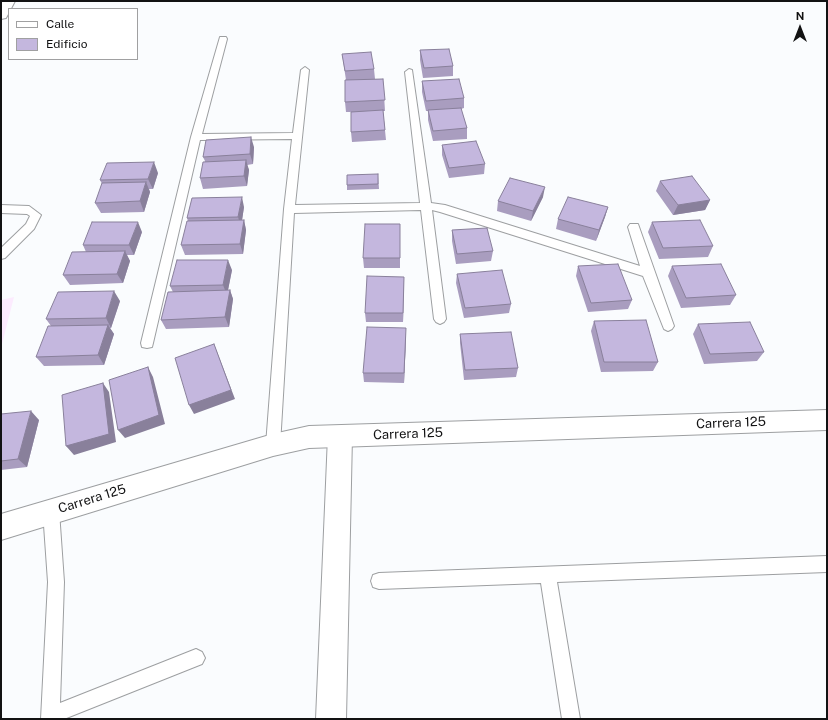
<!DOCTYPE html>
<html>
<head>
<meta charset="utf-8">
<style>
  body { margin:0 }
  #map { position:relative; width:828px; height:720px; overflow:hidden; background:#fafcfe; font-family:"Public Sans",sans-serif }
  canvas { display:block }
  .frame { position:absolute; inset:0; border:2px solid #121213; pointer-events:none }
  .legend { position:absolute; left:8px; top:8px; width:130px; height:52px; box-sizing:border-box; background:#fff; border:1px solid #a0a0a1; margin:0; padding:5px 7px; list-style:none; font-size:12px; color:#121213 }
  .legend li { display:flex; align-items:center; gap:8px; height:20px }
  .legend b { width:20px; border:1px solid #a0a0a1 }
  .north { position:absolute; left:780px; top:8px; width:40px; height:40px; -webkit-text-stroke:3px #fff; paint-order:stroke; rotate:0deg; font-size:11px; font-weight:700; line-height:16px; text-align:center; color:#121213 }
  .north::after { content:''; display:block; margin:auto; width:14px; height:18px; background:#121213; clip-path:polygon(50% 0,100% 100%,50% 72%,0 100%) }
</style>
</head>
<body>
<div id="map">
<canvas width="828" height="720"></canvas>
<div class="frame"></div>
<ul class="legend">
<li><b style="height:5px;background:#fff"></b>Calle</li>
<li><b style="height:11px;background:#c4b7de"></b>Edificio</li>
</ul>
<div class="north">N</div>
</div>
<script>
const ctx = document.querySelector('canvas').getContext('2d');
ctx.lineJoin = 'round';
function paint(path, color) {
  ctx.fillStyle = color;
  ctx.fill(path, 'evenodd');
}
function shape(rows) {
  const path = new Path2D();
  for (const r of rows) {
    path.moveTo(r[0], r[1]);
    for (let i = 2; i < r.length; i += 2) path.lineTo(r[i], r[i + 1]);
  }
  return path;
}
function trace(path, color, width, dash) {
  ctx.strokeStyle = color;
  ctx.lineWidth = width;
  ctx.lineCap = dash ? 'butt' : 'round';
  ctx.setLineDash(dash || []);
  ctx.stroke(path);
}
function label(font, color, halo, rows, align = 'center') {
  ctx.font = font + ' "Public Sans",sans-serif';
  ctx.lineWidth = 3;
  ctx.setLineDash([]);
  ctx.textBaseline = 'middle';
  ctx.strokeStyle = halo;
  ctx.fillStyle = color;
  for (const [text, x, y, turn = 0] of rows) {
    ctx.save();
    ctx.translate(x, y);
    ctx.rotate((+turn || 0) * Math.PI / 180);
    ctx.textAlign = isNaN(turn) ? turn : align;
    if (halo) ctx.strokeText(text, 0, 0);
    ctx.fillText(text, 0, 0);
    ctx.restore();
  }
}
paint(shape([
  [14,297,1,348,1,300]
]), '#fcebfe');
const lane = shape([
  [220,37,226,37,227,39,202,134,293,133,301,70,305,67,309,70,295,205,420,203,405,72,409,69,412,70,431,203,445,205,640,266,628,227,630,224,638,224,674,326,672,329,668,331,664,329,643,276,440,212,432,210,446,319,444,322,440,324,436,322,434,319,421,210,294,213,280,445,278,449,273,451,268,449,266,445,284,209,292,139,200,140,153,343,152,347,147,348,142,347,141,343,191,137,220,37],
  [1,205,29,206,41,215,34,229,5,258,1,259,1,248,26,224,30,216,27,214,1,213,1,205],
  [51,504,56,506,59,511,64,582,60,703,196,649,202,652,205,658,202,664,64,719,41,719,48,582,43,511,46,506,51,504],
  [827,556,827,572,557,582,580,719,562,719,541,583,379,589,373,587,371,581,373,575,379,573,827,556]
]);
const street = shape([
  [1,1,15,1,6,18,1,19,1,1],
  [340,426,348,429,352,436,346,719,316,719,328,436,332,429,340,426]
]);
const secondary = shape([
  [827,410,827,430,309,448,273,456,1,540,1,514,273,434,309,426,827,410]
]);
trace(lane, '#9d9fa1', 2);
trace(street, '#9d9fa1', 2);
trace(secondary, '#9d9fa1', 2);
paint(lane, '#fff');
paint(street, '#fff');
paint(secondary, '#fff');
paint(shape([
  [420,50,453,66,453,76,423,78,420,60],
  [342,54,374,69,375,79,383,79,385,111,383,111,386,140,352,142,351,132,361,112,346,112,345,102,346,80],
  [422,81,464,98,464,108,461,109,467,128,467,139,433,141,428,120,428,111,426,111,422,92],
  [442,145,485,164,484,174,449,178,442,155],
  [254,147,253,164,247,165,249,170,247,186,203,189,200,178,205,161,203,157],
  [158,173,153,189,149,189,150,192,144,212,101,213,95,203,102,184,100,180],
  [378,174,379,189,347,190,347,185],
  [660,181,710,200,705,210,673,215,656,191],
  [543,197,531,221,497,211,498,201],
  [244,207,242,220,244,220,246,230,243,254,185,255,181,245,188,221,187,218],
  [608,207,605,217,596,241,556,229,558,219],
  [652,222,713,246,708,257,659,259,648,232],
  [400,224,400,268,364,268,363,258],
  [452,230,493,251,491,261,456,264,452,241],
  [142,232,134,255,127,255,130,261,123,283,70,285,63,275,86,252,83,245],
  [578,266,632,300,628,309,588,312,576,276],
  [672,266,736,295,730,305,681,308,668,276],
  [232,270,228,290,230,290,233,299,229,327,166,329,161,320,173,292,170,286],
  [457,274,511,304,509,313,464,318,456,283],
  [404,277,403,322,366,322,365,313],
  [120,301,111,328,110,328,114,334,104,365,44,366,36,357,51,326,46,319],
  [594,321,658,362,653,371,601,372,591,331],
  [698,324,764,352,757,361,704,364,693,334],
  [460,334,518,368,516,377,464,380,460,343],
  [406,337,404,383,364,382,363,373],
  [1,414,39,420,27,467,1,470]
]), '#a99dbf');
paint(shape([
  [251,137,254,147,253,164,250,154],
  [246,160,249,170,247,186,244,176],
  [154,162,158,173,153,189,148,179],
  [146,182,150,192,144,212,140,201],
  [545,187,543,197,531,221,533,211],
  [242,197,244,207,241,227,238,217],
  [710,200,705,210,673,215,678,205],
  [608,207,605,217,596,241,599,230],
  [244,220,246,230,243,254,240,244],
  [138,222,142,232,134,255,129,245],
  [125,251,130,261,123,283,117,274],
  [228,260,232,270,227,295,223,285],
  [404,277,404,287,403,322,403,313],
  [230,290,233,299,229,327,225,317],
  [114,291,120,301,111,328,106,318],
  [108,325,114,334,104,365,98,355],
  [406,328,406,337,404,383,404,373],
  [214,344,235,399,194,414,189,405],
  [148,367,153,377,165,424,125,438,118,430],
  [103,383,109,392,116,442,74,455,66,446],
  [31,411,39,420,27,467,18,459]
]), '#89809b');
const building = shape([
  [449,49,453,66,424,68,420,50,449,49],
  [371,52,374,69,345,71,342,54,371,52],
  [383,79,385,100,345,102,345,80,383,79],
  [459,79,464,98,426,101,422,81,459,79],
  [461,108,467,128,433,131,428,110,461,108],
  [383,110,385,130,351,132,351,112,383,110],
  [251,137,250,154,203,157,206,140,251,137],
  [476,141,485,164,449,168,442,145,476,141],
  [246,160,244,176,200,178,203,162,246,160],
  [154,162,148,179,100,180,107,163,154,162],
  [378,174,378,184,347,185,347,175,378,174],
  [692,176,710,200,678,205,660,181,692,176],
  [510,178,545,187,533,211,498,201,510,178],
  [146,182,140,201,95,203,102,183,146,182],
  [242,197,238,217,187,218,192,198,242,197],
  [568,197,608,207,599,230,558,219,568,197],
  [244,220,240,244,181,245,187,221,244,220],
  [700,220,713,246,663,248,652,222,700,220],
  [92,222,138,222,129,245,83,245,92,222],
  [365,224,400,224,400,258,363,258,365,224],
  [487,228,493,251,457,254,452,230,487,228],
  [125,251,117,274,63,275,72,252,125,251],
  [177,260,228,260,223,285,170,286,177,260],
  [618,264,632,300,591,303,578,266,618,264],
  [721,264,736,295,686,298,672,266,721,264],
  [502,270,511,304,465,308,457,274,502,270],
  [367,276,404,277,403,313,365,313,367,276],
  [230,290,225,317,161,320,168,292,230,290],
  [114,291,106,318,46,319,58,292,114,291],
  [646,320,658,362,604,362,594,321,646,320],
  [750,322,764,352,710,354,698,324,750,322],
  [108,325,98,355,36,357,48,326,108,325],
  [367,327,406,328,404,373,363,373,367,327],
  [511,332,518,368,465,370,460,334,511,332],
  [214,344,231,390,189,405,175,358,214,344],
  [148,367,159,415,118,430,109,380,148,367],
  [103,383,109,434,66,446,62,395,103,383],
  [31,411,18,459,1,461,1,414,31,411]
]);
paint(building, '#c4b7de');
trace(building, '#89809b', 1);
label('13px', '#121213', '#fff', [
  ["Carrera 125",731,423,-2],
  ["Carrera 125",408,434,-2],
  ["Carrera 125",92,499,-17]
]);
</script>
</body>
</html>
